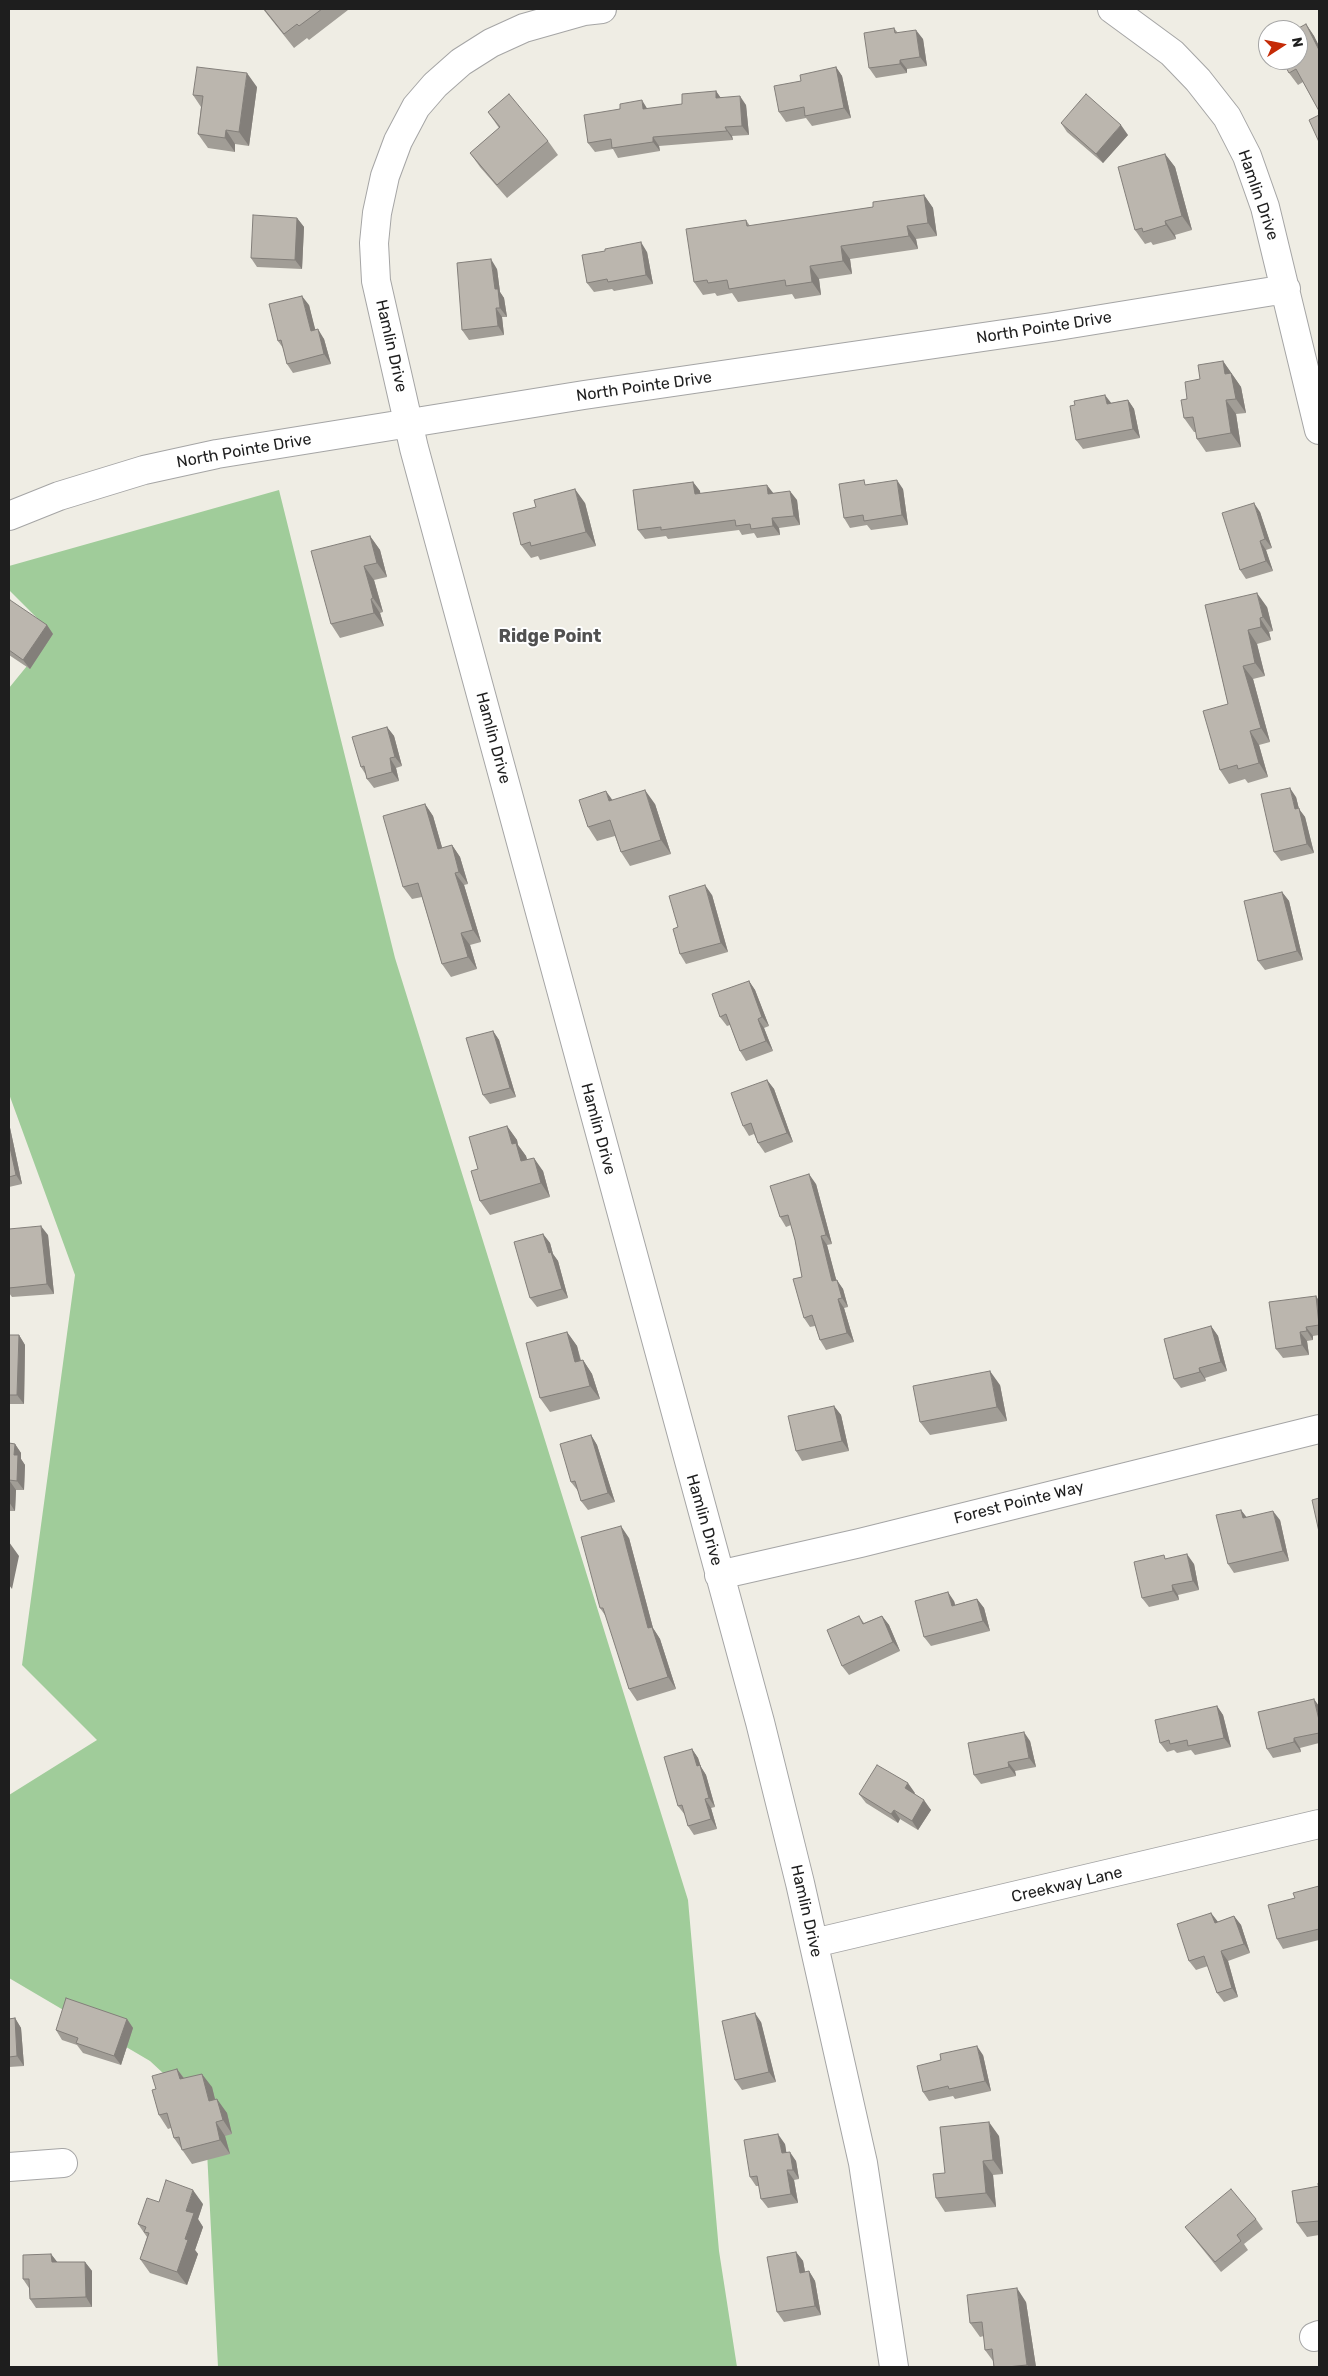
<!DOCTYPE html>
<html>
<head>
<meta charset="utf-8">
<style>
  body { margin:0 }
  #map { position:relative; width:1328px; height:2376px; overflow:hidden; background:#efede4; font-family:Rubik,sans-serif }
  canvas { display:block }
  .frame { position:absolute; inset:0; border:10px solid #1e1e1e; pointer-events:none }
  .north { position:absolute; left:1258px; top:20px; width:50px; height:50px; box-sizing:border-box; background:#fff; border:1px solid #a5a5a5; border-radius:50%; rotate:79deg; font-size:14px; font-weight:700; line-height:20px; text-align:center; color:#1e1e1e }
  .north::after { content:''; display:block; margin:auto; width:18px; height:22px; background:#c52b07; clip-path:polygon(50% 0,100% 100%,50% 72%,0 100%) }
</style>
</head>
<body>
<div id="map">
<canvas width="1328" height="2376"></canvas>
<div class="frame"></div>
<div class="north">N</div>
</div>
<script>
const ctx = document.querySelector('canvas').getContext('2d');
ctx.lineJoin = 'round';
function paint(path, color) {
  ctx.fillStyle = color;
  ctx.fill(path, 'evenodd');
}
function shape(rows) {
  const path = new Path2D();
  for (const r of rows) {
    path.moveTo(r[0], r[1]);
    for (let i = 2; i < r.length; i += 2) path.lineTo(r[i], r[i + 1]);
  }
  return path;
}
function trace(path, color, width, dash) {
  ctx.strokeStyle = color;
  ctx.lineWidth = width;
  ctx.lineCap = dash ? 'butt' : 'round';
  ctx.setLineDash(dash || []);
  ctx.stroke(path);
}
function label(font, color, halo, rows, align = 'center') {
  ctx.font = font + ' Rubik,sans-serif';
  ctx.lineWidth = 4;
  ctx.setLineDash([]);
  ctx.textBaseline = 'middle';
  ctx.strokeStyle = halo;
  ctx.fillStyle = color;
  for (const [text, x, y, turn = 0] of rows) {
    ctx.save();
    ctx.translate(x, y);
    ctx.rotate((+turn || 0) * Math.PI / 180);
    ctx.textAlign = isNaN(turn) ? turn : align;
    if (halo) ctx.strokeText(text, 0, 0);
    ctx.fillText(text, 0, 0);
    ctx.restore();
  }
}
paint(shape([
  [279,490,395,958,688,1900,719,2251,737,2367,218,2367,205,2112,150,2061,9,1978,9,1795,97,1740,22,1665,75,1275,9,1094,9,688,53,634,9,590,9,566]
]), '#a0cc9a');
const street = shape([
  [602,9,584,11,524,28,491,43,461,62,435,85,416,107,398,141,385,176,377,213,374,243,376,281,414,448,760,1722,800,1883,863,2163,894,2367],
  [1112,9,1172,53,1198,80,1227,117,1247,156,1265,207,1319,430],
  [9,516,59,496,144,470,217,454,584,395,1052,327,1286,289],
  [719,1575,860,1543,1319,1429],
  [814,1943,1319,1824],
  [9,2167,63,2163],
  [1314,2337,1319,2335]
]);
trace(street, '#a5a5a5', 30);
trace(street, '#fff', 28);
paint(shape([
  [263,9,347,9,348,10,309,40,307,38,294,48],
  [1306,24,1314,36,1319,46,1319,111,1303,82,1298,85,1289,73],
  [894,28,898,33,923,39,927,66,907,69,907,73,876,78,869,68],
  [836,67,842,76,851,118,812,126,806,118,786,122,779,112,801,81],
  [257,87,249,146,235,144,235,152,208,148,198,134,201,107,193,95],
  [716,91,720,97,746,105,749,135,732,136,733,140,659,146,660,151,618,158,613,149,595,152,588,143,648,109,682,104],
  [488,112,548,141,558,155,507,198,480,167,470,153,499,128],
  [1061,123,1128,135,1103,163,1067,132],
  [1165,154,1175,167,1192,230,1175,235,1176,239,1153,245,1151,242,1145,244,1135,230],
  [924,195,933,208,937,236,916,239,918,249,850,259,852,274,819,279,821,295,795,299,792,294,738,302,732,293,717,296,715,293,703,295,694,282,746,220,750,226,873,207],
  [297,218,304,227,302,269,257,267,251,258],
  [605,251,647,252,653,284,614,291,612,289,594,292,587,283],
  [497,269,500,292,504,298,507,317,502,317,504,335,469,340,462,330],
  [309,305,315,330,324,339,331,364,293,373,287,364,283,348,278,341],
  [1223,361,1241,387,1246,413,1236,414,1241,447,1206,452,1197,439,1196,432,1194,432,1184,418,1187,399,1200,379],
  [1128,400,1134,409,1140,438,1083,449,1076,440,1111,403],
  [693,482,700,491,700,494,773,493,797,500,800,525,779,528,780,535,757,538,754,533,742,535,739,530,668,539,666,536,645,539,638,530],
  [867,485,903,489,908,525,871,530,867,525,850,528,844,518],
  [585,503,596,546,540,560,538,556,531,558,521,545,536,507],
  [1260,512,1272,548,1266,550,1273,571,1246,579,1240,570],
  [370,536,380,550,387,577,374,580,383,612,380,613,384,626,340,638,331,624],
  [9,602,47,625,53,634,30,669,9,655],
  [1205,605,1267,607,1273,631,1269,632,1271,640,1257,644,1265,676,1253,679,1270,742,1259,745,1268,777,1248,783,1245,779,1229,784,1220,770,1228,704],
  [387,727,394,736,402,766,396,768,399,781,374,788,367,779,366,775,361,767],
  [1296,797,1299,809,1305,817,1314,853,1281,861,1274,852],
  [612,800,655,804,671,854,630,866,621,852,615,836,597,841,588,827],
  [425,804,433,816,442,848,452,845,460,857,468,884,464,885,481,942,470,945,477,969,451,977,442,964,422,897,412,899,403,887],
  [1282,892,1289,901,1303,960,1265,970,1258,961],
  [712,895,728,952,686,964,680,954,678,927],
  [749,981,755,990,769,1026,764,1028,773,1051,746,1061,740,1051,730,1025,727,1026,720,1017],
  [493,1031,499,1040,516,1097,490,1104,483,1095],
  [767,1080,774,1089,793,1142,765,1153,758,1143,754,1134,749,1136,743,1126],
  [9,1123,22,1184,9,1187],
  [507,1126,517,1140,518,1145,526,1156,527,1159,543,1171,550,1197,490,1215,480,1201,478,1169],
  [816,1184,832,1244,827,1245,836,1280,843,1289,848,1307,844,1308,854,1342,826,1350,820,1340,815,1326,810,1327,804,1318,802,1277,795,1240,791,1225,786,1227,780,1217],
  [9,1229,48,1235,54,1294,12,1297,9,1293],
  [543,1234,550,1243,553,1254,558,1261,568,1298,537,1307,530,1298],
  [1316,1296,1319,1301,1319,1335,1313,1336,1313,1340,1307,1341,1309,1355,1283,1358,1276,1349],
  [1211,1326,1218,1336,1227,1371,1205,1378,1206,1381,1181,1388,1174,1379],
  [567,1332,577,1346,581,1360,583,1360,592,1374,600,1399,550,1412,540,1398],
  [9,1335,19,1335,25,1345,24,1404,9,1404],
  [1000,1385,1007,1421,930,1435,920,1422],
  [834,1406,841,1415,849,1451,802,1461,796,1451],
  [591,1435,597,1445,615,1502,588,1510,581,1501,578,1491,571,1482],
  [9,1443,15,1444,21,1453,21,1459,25,1465,24,1490,16,1490,15,1511,9,1511],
  [1241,1510,1246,1517,1280,1520,1289,1561,1234,1573,1228,1564],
  [629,1538,653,1628,660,1639,676,1689,637,1701,629,1689,607,1618,600,1608],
  [1167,1559,1194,1564,1199,1590,1178,1595,1179,1600,1149,1607,1142,1598],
  [977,1599,984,1608,990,1631,931,1646,924,1637,954,1601,955,1605],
  [859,1616,864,1623,882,1616,889,1625,900,1651,849,1675,842,1666],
  [1217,1706,1223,1715,1231,1747,1195,1755,1191,1750,1177,1753,1174,1750,1167,1752,1160,1743],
  [1319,1706,1319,1743,1300,1748,1301,1752,1273,1758,1267,1749],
  [1030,1741,1036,1767,1015,1771,1016,1776,981,1784,974,1775],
  [692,1749,698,1758,701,1767,706,1775,715,1807,711,1808,717,1829,694,1835,688,1826,685,1815,678,1806],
  [915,1793,914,1794,931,1810,918,1830,900,1819,898,1823,866,1803,859,1794],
  [1319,1886,1319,1940,1283,1949,1277,1939,1295,1898],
  [1211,1913,1218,1922,1234,1916,1241,1925,1250,1953,1228,1961,1238,1997,1224,2002,1217,1993,1208,1966,1196,1970,1189,1961],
  [15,2018,21,2028,24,2066,9,2067,9,2019],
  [127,2019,133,2028,121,2065,83,2053,77,2045,62,2040,56,2030],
  [761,2022,776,2082,742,2090,735,2080],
  [983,2055,991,2091,955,2099,953,2096,929,2101,923,2092],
  [177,2069,184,2078,212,2087,215,2100,227,2113,232,2134,225,2136,230,2154,192,2164,174,2138,171,2128,168,2129,159,2115,156,2089],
  [999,2136,1003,2174,993,2175,996,2207,945,2212,936,2198,945,2173],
  [785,2144,786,2152,796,2161,799,2179,794,2180,798,2203,768,2208,761,2199,759,2186,756,2186,750,2177],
  [1319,2184,1319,2235,1307,2237,1297,2223,1319,2186],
  [159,2202,203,2204,198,2219,203,2227,195,2250,198,2254,187,2285,150,2273,140,2259,147,2237,138,2224],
  [1256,2219,1263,2229,1244,2244,1248,2250,1221,2272,1192,2236,1185,2227],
  [796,2252,803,2261,805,2272,809,2271,815,2281,821,2315,784,2322,777,2312],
  [51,2254,57,2262,85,2262,92,2271,92,2307,36,2308,30,2299,29,2288,23,2279],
  [1026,2302,1036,2367,994,2367,993,2361,985,2350,984,2336,980,2337,970,2323]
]), '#a19d96');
paint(shape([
  [1306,24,1314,36,1319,46,1319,50],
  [916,30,923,39,927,66,920,57],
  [900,60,907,69,907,73,900,64],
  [836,67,842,76,851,118,844,108],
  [247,73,257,87,249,146,239,132],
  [716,91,723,101,716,98],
  [740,96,746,105,749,135,742,126],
  [642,100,648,110,643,109],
  [1121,125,1128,135,1103,163,1096,154],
  [725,127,732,136,733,140,727,131],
  [226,130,235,144,235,152,225,138],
  [653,137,659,146,660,151,653,142],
  [1165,154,1175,167,1192,230,1182,216],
  [924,195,933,208,937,236,928,223],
  [297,218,304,227,302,269,295,260],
  [1165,221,1175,235,1176,239,1166,225],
  [907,226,916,239,918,249,909,236],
  [641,242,647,252,653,284,646,275],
  [841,246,850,259,852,274,843,261],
  [491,259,497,269,500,292,504,298,507,317,500,308,495,289],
  [810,266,819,279,821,295,812,282],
  [302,296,309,305,318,340,311,331],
  [496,308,502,317,504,335,498,326],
  [318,329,324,339,331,364,324,354],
  [1223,361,1241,387,1246,413,1236,399,1225,374],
  [1105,395,1112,404,1107,404],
  [1128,400,1134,409,1140,438,1133,429],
  [1226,400,1236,414,1241,447,1231,433],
  [897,480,903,489,908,525,902,515],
  [693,482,700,491,702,504,695,494],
  [767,485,774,494,768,494],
  [575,489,585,503,596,546,586,532],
  [790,491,797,500,800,525,794,516],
  [1254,503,1260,512,1272,548,1265,539],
  [772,518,779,528,780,535,773,526],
  [370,536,380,550,387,577,377,563],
  [1260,541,1266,550,1273,571,1266,561],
  [364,566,374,580,383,612,373,598],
  [1257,593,1267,607,1273,631,1263,617],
  [371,599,380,613,384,626,374,613],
  [1260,618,1269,632,1271,640,1261,627],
  [47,625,53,634,30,669,23,660],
  [1248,630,1257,644,1265,676,1255,663],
  [1243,666,1253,679,1270,742,1261,728],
  [387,727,394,736,402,766,395,757],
  [1250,731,1259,745,1268,777,1259,763],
  [390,758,396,768,399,781,392,772],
  [1290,788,1296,797,1299,809,1305,817,1314,853,1307,844,1295,809],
  [645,790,655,804,671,854,661,840],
  [606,791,616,805,609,801],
  [425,804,433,816,446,861,438,849],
  [452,845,460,857,468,884,459,872],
  [455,873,464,885,481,942,473,930],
  [705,885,712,895,728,952,721,943],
  [1282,892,1289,901,1303,960,1297,951],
  [461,933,470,945,477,969,468,957],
  [749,981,755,990,769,1026,762,1017],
  [758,1019,764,1028,773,1051,766,1041],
  [493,1031,499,1040,516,1097,510,1088],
  [767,1080,774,1089,793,1142,787,1133],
  [9,1123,22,1184,16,1175,9,1143],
  [507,1126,517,1140,518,1145,526,1156,531,1175,521,1161,512,1144],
  [534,1158,543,1171,550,1197,541,1183],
  [809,1174,816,1184,832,1244,826,1235],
  [41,1226,48,1235,54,1294,47,1284],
  [543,1234,550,1243,553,1254,558,1261,568,1298,562,1289,549,1253],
  [821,1236,827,1245,839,1290,832,1281],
  [837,1280,843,1289,848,1307,842,1298],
  [1316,1296,1319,1301,1319,1320],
  [838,1299,844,1308,854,1342,847,1333],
  [1211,1326,1218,1336,1227,1371,1221,1362],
  [1306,1327,1313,1336,1313,1340,1307,1331],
  [567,1332,577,1346,584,1376,575,1362],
  [1300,1332,1307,1341,1309,1355,1302,1345],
  [19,1335,25,1345,24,1404,17,1395],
  [583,1360,592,1374,600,1399,590,1386],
  [1199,1368,1205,1378,1206,1381,1200,1372],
  [990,1371,1000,1385,1007,1421,997,1407],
  [834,1406,841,1415,849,1451,842,1441],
  [591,1435,597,1445,615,1502,608,1493],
  [15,1444,21,1453,21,1459,25,1465,24,1490,17,1481,14,1455],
  [9,1480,16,1490,15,1511,9,1502],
  [1241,1510,1248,1519,1243,1518],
  [1273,1511,1280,1520,1289,1561,1283,1551],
  [621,1526,629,1538,653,1628,660,1639,676,1689,668,1677,648,1628],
  [9,1542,19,1556,12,1589,9,1585],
  [1187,1554,1194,1564,1199,1590,1193,1581],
  [1172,1585,1178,1595,1179,1600,1173,1591],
  [948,1592,954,1601,958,1615,952,1606],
  [977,1599,984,1608,990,1631,983,1621],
  [882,1616,889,1625,900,1651,893,1642],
  [1314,1699,1319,1706,1319,1720],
  [1217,1706,1223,1715,1231,1747,1224,1738],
  [1024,1732,1030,1741,1036,1767,1029,1758],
  [1294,1738,1300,1748,1301,1752,1294,1742],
  [692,1749,698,1758,701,1767,706,1775,715,1807,709,1798,697,1766],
  [1008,1762,1015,1771,1016,1776,1009,1767],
  [908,1783,915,1793,912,1798,905,1788],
  [705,1799,711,1808,717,1829,711,1819],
  [924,1800,931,1810,918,1830,912,1821],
  [894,1810,900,1819,898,1823,891,1814],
  [1211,1913,1218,1922,1215,1923],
  [1234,1916,1241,1925,1250,1953,1244,1944],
  [1221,1951,1228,1961,1238,1997,1232,1988],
  [755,2013,761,2022,776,2082,769,2072],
  [15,2018,21,2028,24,2066,17,2056],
  [127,2019,133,2028,121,2065,114,2056],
  [977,2046,983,2055,991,2091,985,2081],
  [177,2069,187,2083,180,2079],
  [202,2074,212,2087,219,2115,209,2101],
  [217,2099,227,2113,232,2134,223,2120],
  [216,2122,225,2136,230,2154,220,2140],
  [989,2122,999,2136,1003,2174,993,2160],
  [778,2134,785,2144,788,2162,782,2153],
  [790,2152,796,2161,799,2179,793,2170],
  [983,2161,993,2175,996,2207,986,2193],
  [787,2170,794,2180,798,2203,791,2194],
  [193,2190,203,2204,198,2219,203,2227,195,2250,198,2254,187,2285,177,2272,185,2239,186,2211],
  [796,2252,803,2261,807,2282,800,2273],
  [51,2254,58,2263,52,2262],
  [85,2262,92,2271,92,2307,86,2297],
  [809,2271,815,2281,821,2315,815,2306],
  [1017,2288,1026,2302,1036,2367,1029,2367,1027,2365]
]), '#837f7a');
const building = shape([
  [264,9,322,9,299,26,297,24,284,34,264,9],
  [1306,24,1319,50,1319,111,1296,69,1289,73,1282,60,1298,60,1298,30,1295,30,1306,24],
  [894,28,895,33,916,30,920,57,900,60,900,64,869,68,864,33,894,28],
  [197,67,247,73,239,132,226,130,225,138,198,134,203,96,193,95,197,67],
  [836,67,844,108,805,116,804,107,779,112,774,86,801,81,800,75,836,67],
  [716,91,716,98,740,96,742,126,725,127,727,131,653,137,653,142,612,148,611,139,588,143,584,115,620,109,620,104,642,100,643,109,682,104,682,94,716,91],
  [509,94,548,141,497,185,470,153,500,127,488,112,509,94],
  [1086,94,1121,125,1096,154,1061,123,1086,94],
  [1319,115,1319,142,1309,120,1319,115],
  [1165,154,1182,216,1165,221,1166,225,1143,232,1142,228,1135,230,1118,167,1165,154],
  [924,195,928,223,907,226,909,236,841,246,843,261,810,266,812,282,786,286,785,280,729,289,727,280,708,283,707,280,694,282,686,229,746,220,747,226,873,207,873,202,924,195],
  [253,215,297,218,295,260,251,258,253,215],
  [641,242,646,275,608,282,607,279,587,283,582,255,605,251,605,249,641,242],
  [491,259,495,289,498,289,500,308,496,308,498,326,462,330,457,263,491,259],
  [302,296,311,331,318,329,324,354,287,364,281,340,278,341,269,304,302,296],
  [1223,361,1225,374,1231,373,1236,399,1226,400,1231,433,1197,439,1193,417,1184,418,1181,400,1187,399,1185,382,1200,379,1198,365,1223,361],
  [1105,395,1107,404,1128,400,1133,429,1076,440,1070,406,1075,405,1074,401,1105,395],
  [864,480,865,485,897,480,902,515,864,521,863,515,844,518,839,484,864,480],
  [693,482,695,494,767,485,768,494,790,491,794,516,772,518,773,526,751,529,750,524,736,526,735,520,661,530,661,527,638,530,633,490,693,482],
  [575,489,586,532,531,546,530,542,521,545,513,513,536,507,534,500,575,489],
  [1254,503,1265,539,1260,541,1266,561,1240,570,1222,513,1254,503],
  [370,536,377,563,364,566,373,598,371,599,374,613,331,624,311,551,370,536],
  [1257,593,1263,617,1260,618,1261,627,1248,630,1255,663,1243,666,1261,728,1250,731,1259,763,1238,769,1237,765,1220,770,1203,711,1228,704,1205,605,1257,593],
  [10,600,47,625,23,660,9,650,9,602,10,600],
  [387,727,395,757,390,758,392,772,367,779,364,766,361,767,352,737,387,727],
  [1290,788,1295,809,1299,808,1307,844,1274,852,1261,794,1290,788],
  [645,790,661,840,621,852,610,820,588,827,579,800,606,791,609,801,645,790],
  [425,804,438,849,452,845,459,872,455,873,473,930,461,933,468,957,442,964,418,883,403,887,383,816,425,804],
  [705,885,721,943,680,954,673,929,678,927,669,896,705,885],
  [1282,892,1297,951,1258,961,1244,901,1282,892],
  [749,981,762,1017,758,1019,766,1041,740,1051,726,1014,720,1017,712,994,749,981],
  [493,1031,510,1088,483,1095,466,1038,493,1031],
  [767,1080,787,1133,758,1143,751,1123,743,1126,731,1093,767,1080],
  [507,1126,512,1144,516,1143,521,1161,534,1158,541,1183,480,1201,471,1171,478,1169,469,1137,507,1126],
  [9,1143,16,1175,9,1177,9,1143],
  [809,1174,826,1235,821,1236,832,1281,837,1280,842,1298,838,1299,847,1333,820,1340,812,1315,804,1318,793,1279,802,1277,795,1240,788,1215,780,1217,770,1186,809,1174],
  [41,1226,47,1284,9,1288,9,1229,41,1226],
  [543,1234,549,1253,551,1252,562,1289,530,1298,514,1242,543,1234],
  [1316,1296,1319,1325,1306,1327,1307,1331,1300,1332,1302,1345,1276,1349,1269,1302,1316,1296],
  [1211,1326,1221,1362,1199,1368,1200,1372,1174,1379,1164,1339,1211,1326],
  [567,1332,575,1362,583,1360,590,1386,540,1398,526,1343,567,1332],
  [9,1335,19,1335,17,1395,9,1395,9,1335],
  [990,1371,997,1407,920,1422,913,1386,990,1371],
  [834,1406,842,1441,796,1451,788,1416,834,1406],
  [591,1435,608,1493,581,1501,575,1481,571,1482,560,1444,591,1435],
  [9,1443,15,1444,14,1455,18,1455,17,1481,9,1480,9,1499,9,1443],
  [1319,1498,1319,1532,1312,1500,1319,1498],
  [1241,1510,1243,1518,1273,1511,1283,1551,1228,1564,1216,1515,1241,1510],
  [621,1526,648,1628,652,1627,668,1677,629,1689,603,1608,600,1608,581,1537,621,1526],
  [1187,1554,1193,1581,1172,1585,1173,1591,1142,1598,1134,1562,1164,1555,1165,1559,1187,1554],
  [948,1592,952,1606,977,1599,983,1621,924,1637,915,1601,948,1592],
  [859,1616,863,1624,882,1616,893,1642,842,1666,827,1630,859,1616],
  [1314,1699,1319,1720,1319,1733,1294,1738,1294,1742,1267,1749,1258,1712,1314,1699],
  [1217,1706,1224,1738,1188,1746,1187,1740,1170,1744,1169,1740,1160,1743,1155,1720,1217,1706],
  [1024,1732,1029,1758,1008,1762,1009,1767,974,1775,968,1743,1024,1732],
  [692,1749,697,1766,700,1765,709,1798,705,1799,711,1819,688,1826,682,1805,678,1806,664,1757,692,1749],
  [877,1765,908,1783,905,1788,924,1800,912,1821,894,1810,891,1814,859,1794,877,1765],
  [1319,1886,1319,1929,1277,1939,1268,1905,1295,1898,1293,1893,1319,1886],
  [1211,1913,1215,1923,1234,1916,1244,1944,1221,1951,1232,1988,1217,1993,1204,1956,1189,1961,1177,1924,1211,1913],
  [66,1998,127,2019,114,2056,76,2043,78,2038,56,2030,66,1998],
  [755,2013,769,2072,735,2080,722,2021,755,2013],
  [15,2018,17,2056,9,2057,9,2019,15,2018],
  [977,2046,985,2081,949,2089,948,2086,923,2092,917,2066,941,2060,940,2054,977,2046],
  [177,2069,180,2079,202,2074,209,2101,217,2099,223,2120,216,2122,220,2140,182,2150,179,2137,174,2138,167,2113,159,2115,152,2090,156,2089,152,2076,177,2069],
  [989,2122,993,2160,983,2161,986,2193,936,2198,933,2174,945,2173,940,2127,989,2122],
  [778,2134,782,2153,790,2152,793,2170,787,2170,791,2194,761,2199,757,2176,750,2177,744,2140,778,2134],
  [166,2180,193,2190,186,2211,194,2213,185,2239,188,2240,177,2272,140,2259,149,2233,144,2232,146,2227,138,2224,147,2198,159,2202,166,2180],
  [1318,2184,1319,2184,1319,2221,1297,2223,1292,2191,1319,2186,1318,2184],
  [1231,2189,1256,2219,1237,2235,1241,2241,1215,2262,1185,2227,1231,2189],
  [796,2252,800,2273,809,2271,815,2306,777,2312,767,2257,796,2252],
  [51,2254,52,2262,85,2262,86,2297,30,2299,29,2279,23,2279,23,2255,51,2254],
  [1017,2288,1027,2365,1007,2367,994,2367,992,2349,985,2350,982,2322,970,2323,967,2295,1017,2288]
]);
paint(building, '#bbb6ae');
trace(building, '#837f7a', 1);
label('16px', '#1e1e1e', '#fff', [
  ["Hamlin Drive",1258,195,71],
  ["North Pointe Drive",1044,328,-9],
  ["Hamlin Drive",391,346,77],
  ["North Pointe Drive",644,387,-8],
  ["North Pointe Drive",244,451,-10],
  ["Hamlin Drive",493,738,75],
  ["Hamlin Drive",598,1129,75],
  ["Forest Pointe Way",1019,1503,-14],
  ["Hamlin Drive",704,1520,74],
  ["Creekway Lane",1067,1885,-13],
  ["Hamlin Drive",806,1911,77]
]);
label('bold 18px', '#515151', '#fff', [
  ["Ridge Point",550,637]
]);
</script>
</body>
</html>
